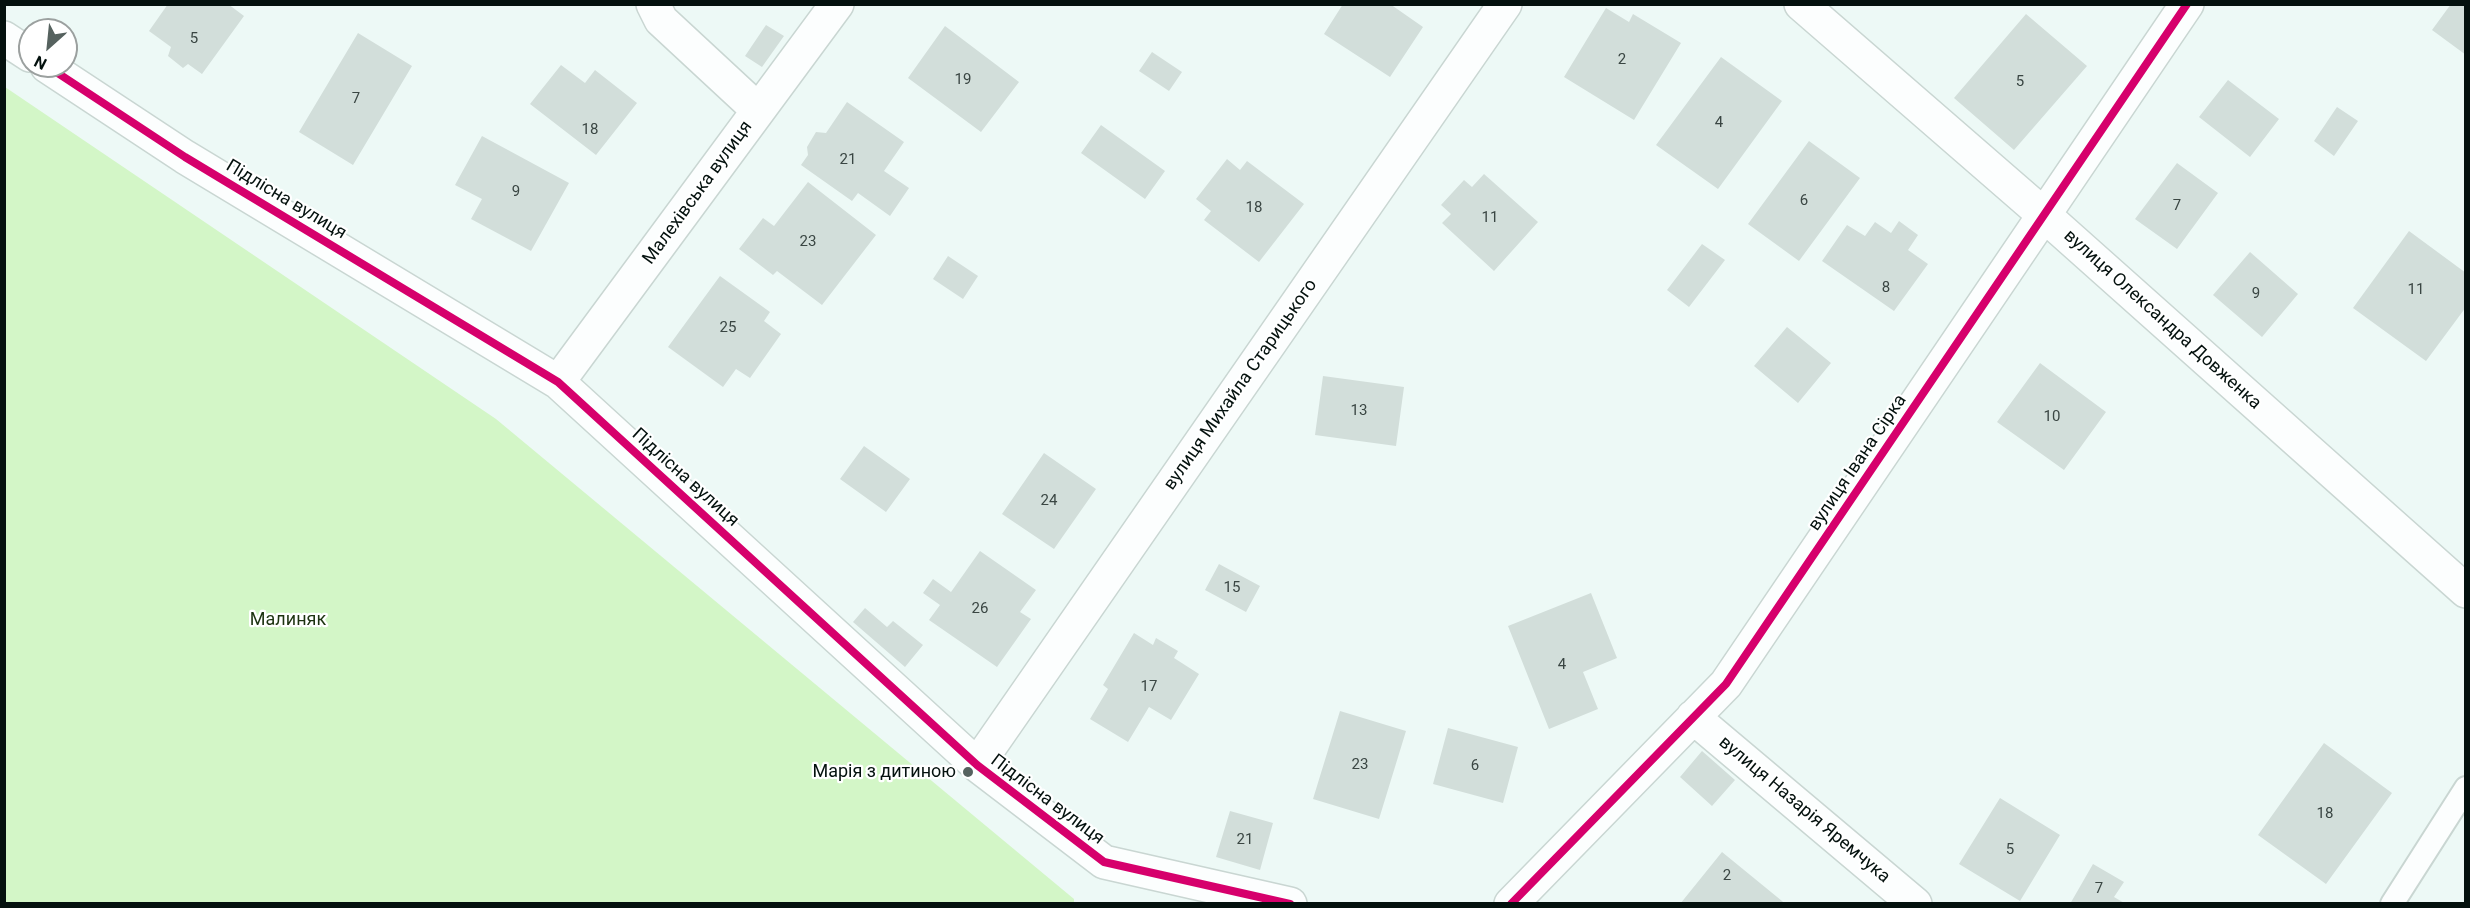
<!DOCTYPE html>
<html>
<head>
<meta charset="utf-8">
<style>
  body { margin:0 }
  #map { position:relative; width:2470px; height:908px; overflow:hidden; background:#edf9f6; font-family:Roboto,sans-serif }
  canvas { display:block }
  .frame { position:absolute; inset:0; border:6px solid #04110e; pointer-events:none }
  .north { position:absolute; left:18px; top:18px; width:60px; height:60px; box-sizing:border-box; background:#fff; border:2px solid #9ba09f; border-radius:50%; rotate:207deg; font-size:16px; font-weight:700; line-height:24px; text-align:center; color:#04110e }
  .north::after { content:''; display:block; margin:auto; width:21px; height:27px; background:#56625f; clip-path:polygon(50% 0,100% 100%,50% 72%,0 100%) }
</style>
</head>
<body>
<div id="map">
<canvas width="2470" height="908"></canvas>
<div class="frame"></div>
<div class="north">N</div>
</div>
<script>
const ctx = document.querySelector('canvas').getContext('2d');
ctx.lineJoin = 'round';
function paint(path, color) {
  ctx.fillStyle = color;
  ctx.fill(path, 'evenodd');
}
function shape(rows) {
  const path = new Path2D();
  for (const r of rows) {
    path.moveTo(r[0], r[1]);
    for (let i = 2; i < r.length; i += 2) path.lineTo(r[i], r[i + 1]);
  }
  return path;
}
function trace(path, color, width, dash) {
  ctx.strokeStyle = color;
  ctx.lineWidth = width;
  ctx.lineCap = dash ? 'butt' : 'round';
  ctx.setLineDash(dash || []);
  ctx.stroke(path);
}
function label(font, color, halo, rows, align = 'center') {
  ctx.font = font + ' Roboto,sans-serif';
  ctx.lineWidth = 4.5;
  ctx.setLineDash([]);
  ctx.textBaseline = 'middle';
  ctx.strokeStyle = halo;
  ctx.fillStyle = color;
  for (const [text, x, y, turn = 0] of rows) {
    ctx.save();
    ctx.translate(x, y);
    ctx.rotate((+turn || 0) * Math.PI / 180);
    ctx.textAlign = isNaN(turn) ? turn : align;
    if (halo) ctx.strokeText(text, 0, 0);
    ctx.fillText(text, 0, 0);
    ctx.restore();
  }
}
paint(shape([
  [5,87,496,419,1074,899,1074,903,5,903]
]), '#d3f6c7');
paint(shape([
  [168,4,228,4,244,16,202,74,188,64,183,68,168,56,171,47,149,31],
  [1343,4,1390,4,1423,27,1390,77,1324,34],
  [2451,4,2466,4,2466,55,2432,30],
  [1606,8,1629,22,1633,14,1681,43,1634,120,1564,77],
  [2026,14,2087,66,2014,150,1954,98],
  [766,25,784,36,762,67,745,56],
  [945,26,1019,82,981,132,908,78],
  [358,33,412,66,353,165,299,132],
  [1152,52,1182,72,1169,91,1139,71],
  [1721,57,1782,101,1718,189,1656,145],
  [561,65,585,83,595,70,637,103,596,155,530,104],
  [2228,80,2279,119,2250,157,2199,117],
  [847,102,904,142,884,171,909,188,890,216,858,193,852,201,801,165,808,155,807,147,816,132,826,133],
  [2337,107,2358,121,2334,156,2314,141],
  [1101,125,1165,171,1145,199,1081,153],
  [482,136,569,183,531,251,471,219,482,199,455,185],
  [1809,141,1860,178,1799,261,1748,224],
  [1227,159,1240,170,1247,161,1304,204,1259,262,1204,220,1211,211,1196,199],
  [2177,163,2218,193,2177,249,2135,219],
  [1484,174,1538,222,1494,271,1442,223,1451,214,1441,205,1464,180,1472,187],
  [808,182,876,235,822,305,777,271,773,275,739,249,763,218,774,226],
  [1899,221,1918,235,1908,250,1928,264,1894,311,1822,261,1847,225,1865,236,1875,222,1891,233],
  [2409,231,2466,273,2466,307,2426,361,2353,308],
  [1702,244,1725,260,1689,307,1667,290],
  [2250,252,2298,294,2262,337,2213,295],
  [948,256,978,276,963,299,933,279],
  [720,276,770,312,764,321,781,334,750,378,736,369,723,387,668,347],
  [1787,327,1831,363,1798,403,1754,366],
  [2040,363,2106,412,2064,470,1997,422],
  [1323,376,1404,387,1396,446,1315,435],
  [864,446,910,479,886,512,840,479],
  [1044,453,1096,489,1054,549,1002,514],
  [980,551,1036,590,1020,612,1031,619,997,667,929,620,940,605,923,593,933,579,951,592],
  [1219,564,1260,586,1246,612,1205,590],
  [1591,593,1617,658,1583,672,1598,709,1549,729,1508,626],
  [865,608,887,627,893,621,923,645,905,667,853,622],
  [1134,633,1153,645,1156,638,1178,651,1174,658,1199,674,1171,720,1149,707,1128,742,1090,719,1108,689,1103,685],
  [1340,711,1406,731,1379,819,1313,799],
  [1448,728,1518,747,1503,803,1433,784],
  [2324,743,2392,793,2326,884,2258,835],
  [1702,751,1735,780,1712,806,1680,777],
  [2000,798,2060,835,2020,901,1959,864],
  [1230,811,1273,823,1260,870,1216,857],
  [1722,852,1782,901,1785,904,1680,904],
  [2093,864,2124,882,2114,897,2126,904,2070,904]
]), '#d2deda');
const lane = shape([
  [2392,904,2466,788]
]);
const street = shape([
  [653,4,661,20,758,110],
  [1801,4,2044,215,2466,591],
  [4,38,30,55],
  [47,66,185,157,558,382,977,765,1104,862,1290,904],
  [558,382,837,4],
  [1693,717,1915,904],
  [977,765,1505,4],
  [1511,904,1726,684,2187,4]
]);
trace(lane, '#c9d6d2', 26);
trace(street, '#c9d6d2', 36);
trace(lane, '#fcfefe', 22);
trace(street, '#fcfefe', 33);
trace(shape([
  [47,66,185,157,558,382,977,765,1104,862,1290,904],
  [1511,904,1726,684,2187,4]
]), '#d6006c', 8);
for (const [x, y, r, color] of [
  [968,772,6,"#56625f"]
]) {
  const dot = new Path2D();
  dot.arc(x, y, r, 0, 2 * Math.PI);
  ctx.fillStyle = color;
  ctx.fill(dot);
  trace(dot, '#fff', 2);
}
label('15px', '#3a4643', null, [
  ["5",194,39],
  ["2",1622,60],
  ["19",963,80],
  ["5",2020,82],
  ["7",356,99],
  ["4",1719,123],
  ["18",590,130],
  ["21",848,160],
  ["9",516,192],
  ["6",1804,201],
  ["7",2177,206],
  ["18",1254,208],
  ["11",1490,218],
  ["23",808,242],
  ["8",1886,288],
  ["11",2416,290],
  ["9",2256,294],
  ["25",728,328],
  ["13",1359,411],
  ["10",2052,417],
  ["24",1049,501],
  ["15",1232,588],
  ["26",980,609],
  ["4",1562,665],
  ["17",1149,687],
  ["23",1360,765],
  ["6",1475,766],
  ["18",2325,814],
  ["21",1245,840],
  ["5",2010,850],
  ["2",1727,876],
  ["7",2099,889]
]);
label('18px', '#04110e', '#fff', [
  ["Малехівська вулиця",698,193,-54],
  ["Підлісна вулиця",286,200,31],
  ["вулиця Олександра Довженка",2162,320,42],
  ["вулиця Михайла Старицького",1241,385,-55],
  ["вулиця Івана Сірка",1858,463,-56],
  ["Підлісна вулиця",685,478,42],
  ["Підлісна вулиця",1047,800,37],
  ["вулиця Назарія Яремчука",1804,810,40]
]);
label('18px', '#1d3311', '#fff', [
  ["Малиняк",288,620]
]);
label('18px', '#04110e', '#fff', [
  ["Марія з дитиною",956,772]
], 'right');
</script>
</body>
</html>
